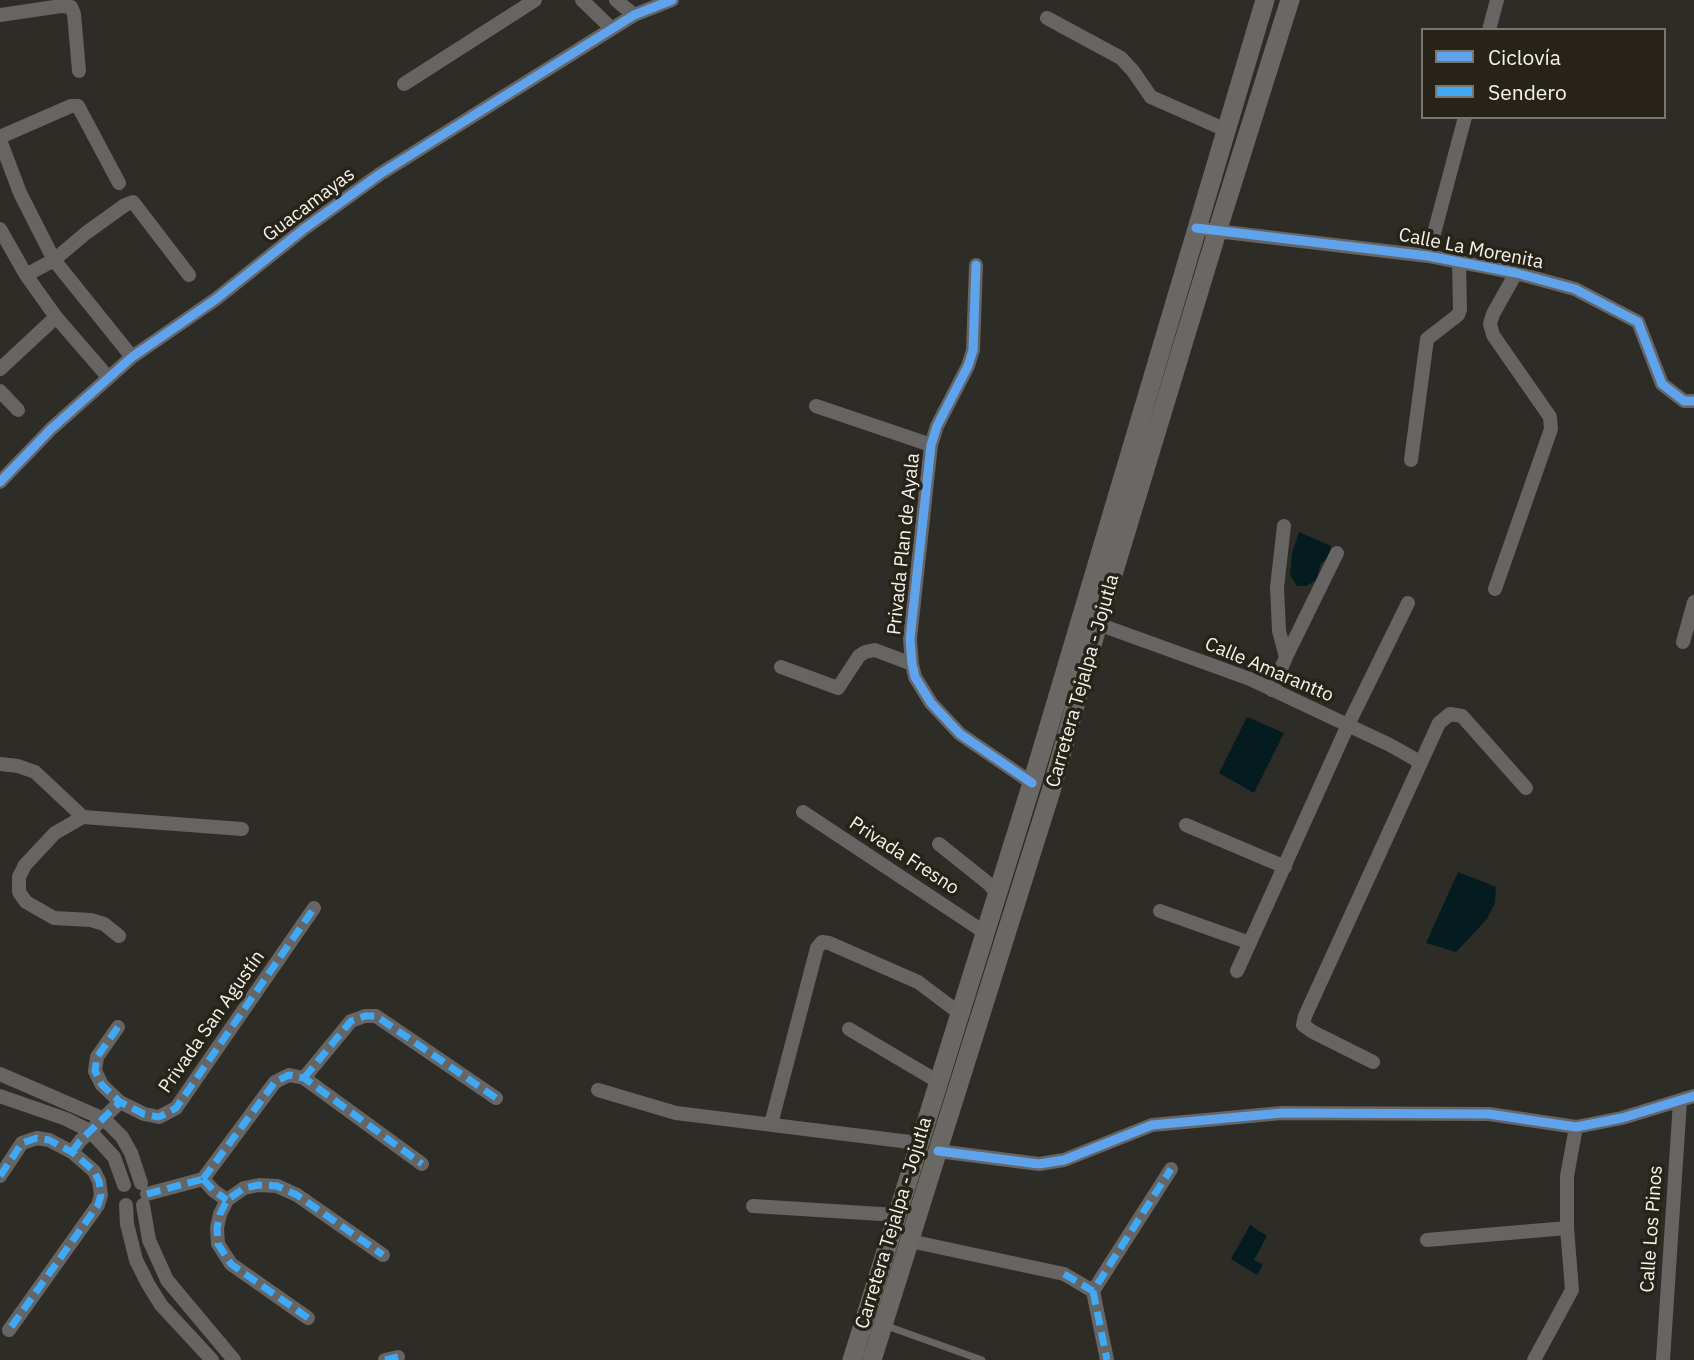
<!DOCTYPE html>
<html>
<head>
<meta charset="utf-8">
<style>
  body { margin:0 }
  #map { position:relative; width:1694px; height:1360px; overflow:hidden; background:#2e2c26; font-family:"IBM Plex Sans",sans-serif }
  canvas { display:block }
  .legend { position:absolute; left:1421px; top:28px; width:245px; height:91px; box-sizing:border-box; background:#272319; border:2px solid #79766d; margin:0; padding:9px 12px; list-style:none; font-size:21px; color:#f5f3ec }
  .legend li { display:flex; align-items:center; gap:14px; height:35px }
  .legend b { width:35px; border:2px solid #79766d }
</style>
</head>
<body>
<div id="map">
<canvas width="1694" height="1360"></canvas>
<ul class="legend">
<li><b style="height:9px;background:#60a3ed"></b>Ciclovía</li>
<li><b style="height:9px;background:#3fa9f5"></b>Sendero</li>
</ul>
</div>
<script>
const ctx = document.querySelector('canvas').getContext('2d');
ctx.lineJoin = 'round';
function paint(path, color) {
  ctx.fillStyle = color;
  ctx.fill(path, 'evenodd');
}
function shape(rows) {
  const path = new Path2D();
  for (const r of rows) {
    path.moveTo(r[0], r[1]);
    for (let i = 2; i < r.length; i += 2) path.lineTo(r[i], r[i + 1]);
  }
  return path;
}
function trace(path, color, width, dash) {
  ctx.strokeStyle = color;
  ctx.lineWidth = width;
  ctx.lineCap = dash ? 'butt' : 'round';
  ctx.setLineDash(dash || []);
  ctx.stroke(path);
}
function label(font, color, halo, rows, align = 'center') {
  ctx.font = font + ' "IBM Plex Sans",sans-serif';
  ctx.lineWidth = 7;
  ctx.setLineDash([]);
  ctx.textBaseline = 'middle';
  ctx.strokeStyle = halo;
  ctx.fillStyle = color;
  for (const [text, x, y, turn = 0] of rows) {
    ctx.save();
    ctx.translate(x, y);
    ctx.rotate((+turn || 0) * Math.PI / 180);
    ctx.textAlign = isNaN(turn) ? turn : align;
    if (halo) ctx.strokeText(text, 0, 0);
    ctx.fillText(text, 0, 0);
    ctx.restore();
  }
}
paint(shape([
  [1299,532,1331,546,1329,556,1320,565,1317,580,1306,586,1297,586,1290,575,1292,553],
  [1247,717,1284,733,1254,793,1219,773],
  [1458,872,1496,887,1495,903,1487,919,1456,952,1426,943],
  [1250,1225,1267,1236,1254,1260,1263,1265,1257,1275,1231,1259]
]), '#041b1f');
trace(shape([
  [884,1325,982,1360]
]), '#666563', 7);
trace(shape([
  [582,0,612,29],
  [616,0,634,15],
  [0,15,61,6,71,7,74,14,79,71],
  [1047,18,1121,58,1133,71,1151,97,1226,130],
  [1489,30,1497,0],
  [404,84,535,0],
  [0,137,71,106,78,106,119,183],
  [0,140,20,193,54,260,132,357],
  [0,229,26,275,56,317,108,377],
  [1208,230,1428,256,1516,273,1575,289,1638,322,1662,384,1684,401,1694,401],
  [1428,256,1465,117],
  [976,265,973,350,968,366,937,426,931,445,910,639,912,664,915,677,931,703,960,734,1032,783],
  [26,275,54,260,86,233,125,205,133,202,189,275],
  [0,369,56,317],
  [0,391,18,410],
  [816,406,931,445],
  [1411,460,1427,339,1458,315,1460,310,1459,262],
  [0,482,51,429,132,357,216,299,305,228,380,174,634,15,672,0],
  [1284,526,1277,587,1279,631,1286,657],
  [1495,589,1551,429,1550,417,1493,335,1490,324,1493,314,1516,273],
  [1098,624,1250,679,1390,745,1420,762],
  [1683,642,1694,602],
  [781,667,838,688,859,656,865,652,875,650,912,664],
  [1272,690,1286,657,1337,553],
  [0,764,18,766,35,772,83,817,242,829],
  [803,812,984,932],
  [83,817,55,833,25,865,19,877,19,892,26,902,54,918,91,920,104,924,119,936],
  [1186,825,1285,867],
  [939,844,989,884,996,893],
  [1160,911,1250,943],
  [1237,971,1348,725,1408,603],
  [118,1027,97,1057,95,1071,102,1085,120,1102,144,1114,159,1117,176,1108,314,908],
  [849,1029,937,1081],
  [1373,1062,1313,1032,1303,1025,1305,1016,1439,723,1450,714,1462,716,1526,788],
  [0,1074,104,1119,122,1137,131,1153,141,1183],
  [304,1078,351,1021,365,1016,376,1016,496,1098],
  [598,1090,676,1113,918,1143],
  [0,1096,66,1119,90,1131,114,1157,124,1185],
  [771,1124,817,948,822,942,829,943,918,982,958,1012],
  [938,1151,1039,1164,1064,1160,1152,1125,1282,1113,1489,1114,1576,1127,1622,1118,1694,1096],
  [72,1152,80,1141,120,1102],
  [0,1176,22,1143,37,1138,49,1140,72,1152,94,1171,99,1181,101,1195,98,1205,9,1330],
  [203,1179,275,1082,289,1075,304,1078,422,1164],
  [203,1179,214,1191,227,1200],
  [147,1194,203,1179],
  [126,1205,127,1224,136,1260,148,1284,161,1305,212,1360],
  [143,1205,149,1240,167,1280,234,1360],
  [753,1206,897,1215],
  [1427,1240,1567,1228],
  [910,1241,1064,1274,1093,1291,1171,1169],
  [1093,1291,1107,1360],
  [308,1318,231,1264,218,1244,217,1228,220,1214,227,1200,244,1188,259,1185,277,1186,297,1195,383,1255],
  [385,1360,398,1357],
  [1534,1360,1572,1290,1567,1228,1567,1176,1576,1127],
  [1663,1360,1680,1101]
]), '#666563', 14);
trace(shape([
  [852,1360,1032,783,1265,0],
  [872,1360,1051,791,1098,624,1217,232,1290,0]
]), '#6a6864', 19);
trace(shape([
  [118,1027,97,1057,95,1071,102,1085,120,1102,144,1114,159,1117,176,1108,314,908],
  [304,1078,351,1021,365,1016,376,1016,496,1098],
  [72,1152,80,1141,120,1102],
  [0,1176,22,1143,37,1138,49,1140,72,1152,94,1171,99,1181,101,1195,98,1205,9,1330],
  [203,1179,275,1082,289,1075,304,1078,422,1164],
  [203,1179,214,1191,227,1200],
  [147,1194,203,1179],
  [1064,1274,1093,1291,1171,1169],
  [1093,1291,1107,1360],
  [308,1318,231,1264,218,1244,217,1228,220,1214,227,1200,244,1188,259,1185,277,1186,297,1195,383,1255],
  [385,1360,398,1357]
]), '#3fa9f5', 7, [14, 7]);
trace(shape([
  [1196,228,1428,256,1516,273,1575,289,1638,322,1662,384,1684,401,1694,401],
  [976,265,973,350,968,366,937,426,931,445,910,639,912,664,915,677,931,703,960,734,1032,783],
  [0,482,51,429,132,357,216,299,305,228,380,174,634,15,672,0],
  [938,1151,1039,1164,1064,1160,1152,1125,1282,1113,1489,1114,1576,1127,1622,1118,1694,1096]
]), '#60a3ed', 9);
label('19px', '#f5f3ec', '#272319', [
  ["Guacamayas",309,205,-37],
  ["Calle La Morenita",1471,249,11],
  ["Privada Plan de Ayala",904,544,-84],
  ["Calle Amarantto",1269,670,23],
  ["Carretera Tejalpa - Jojutla",1083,681,-74],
  ["Privada Fresno",904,856,33],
  ["Privada San Agustín",212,1022,-55],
  ["Carretera Tejalpa - Jojutla",894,1223,-73],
  ["Calle Los Pinos",1652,1229,-86]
]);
</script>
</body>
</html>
